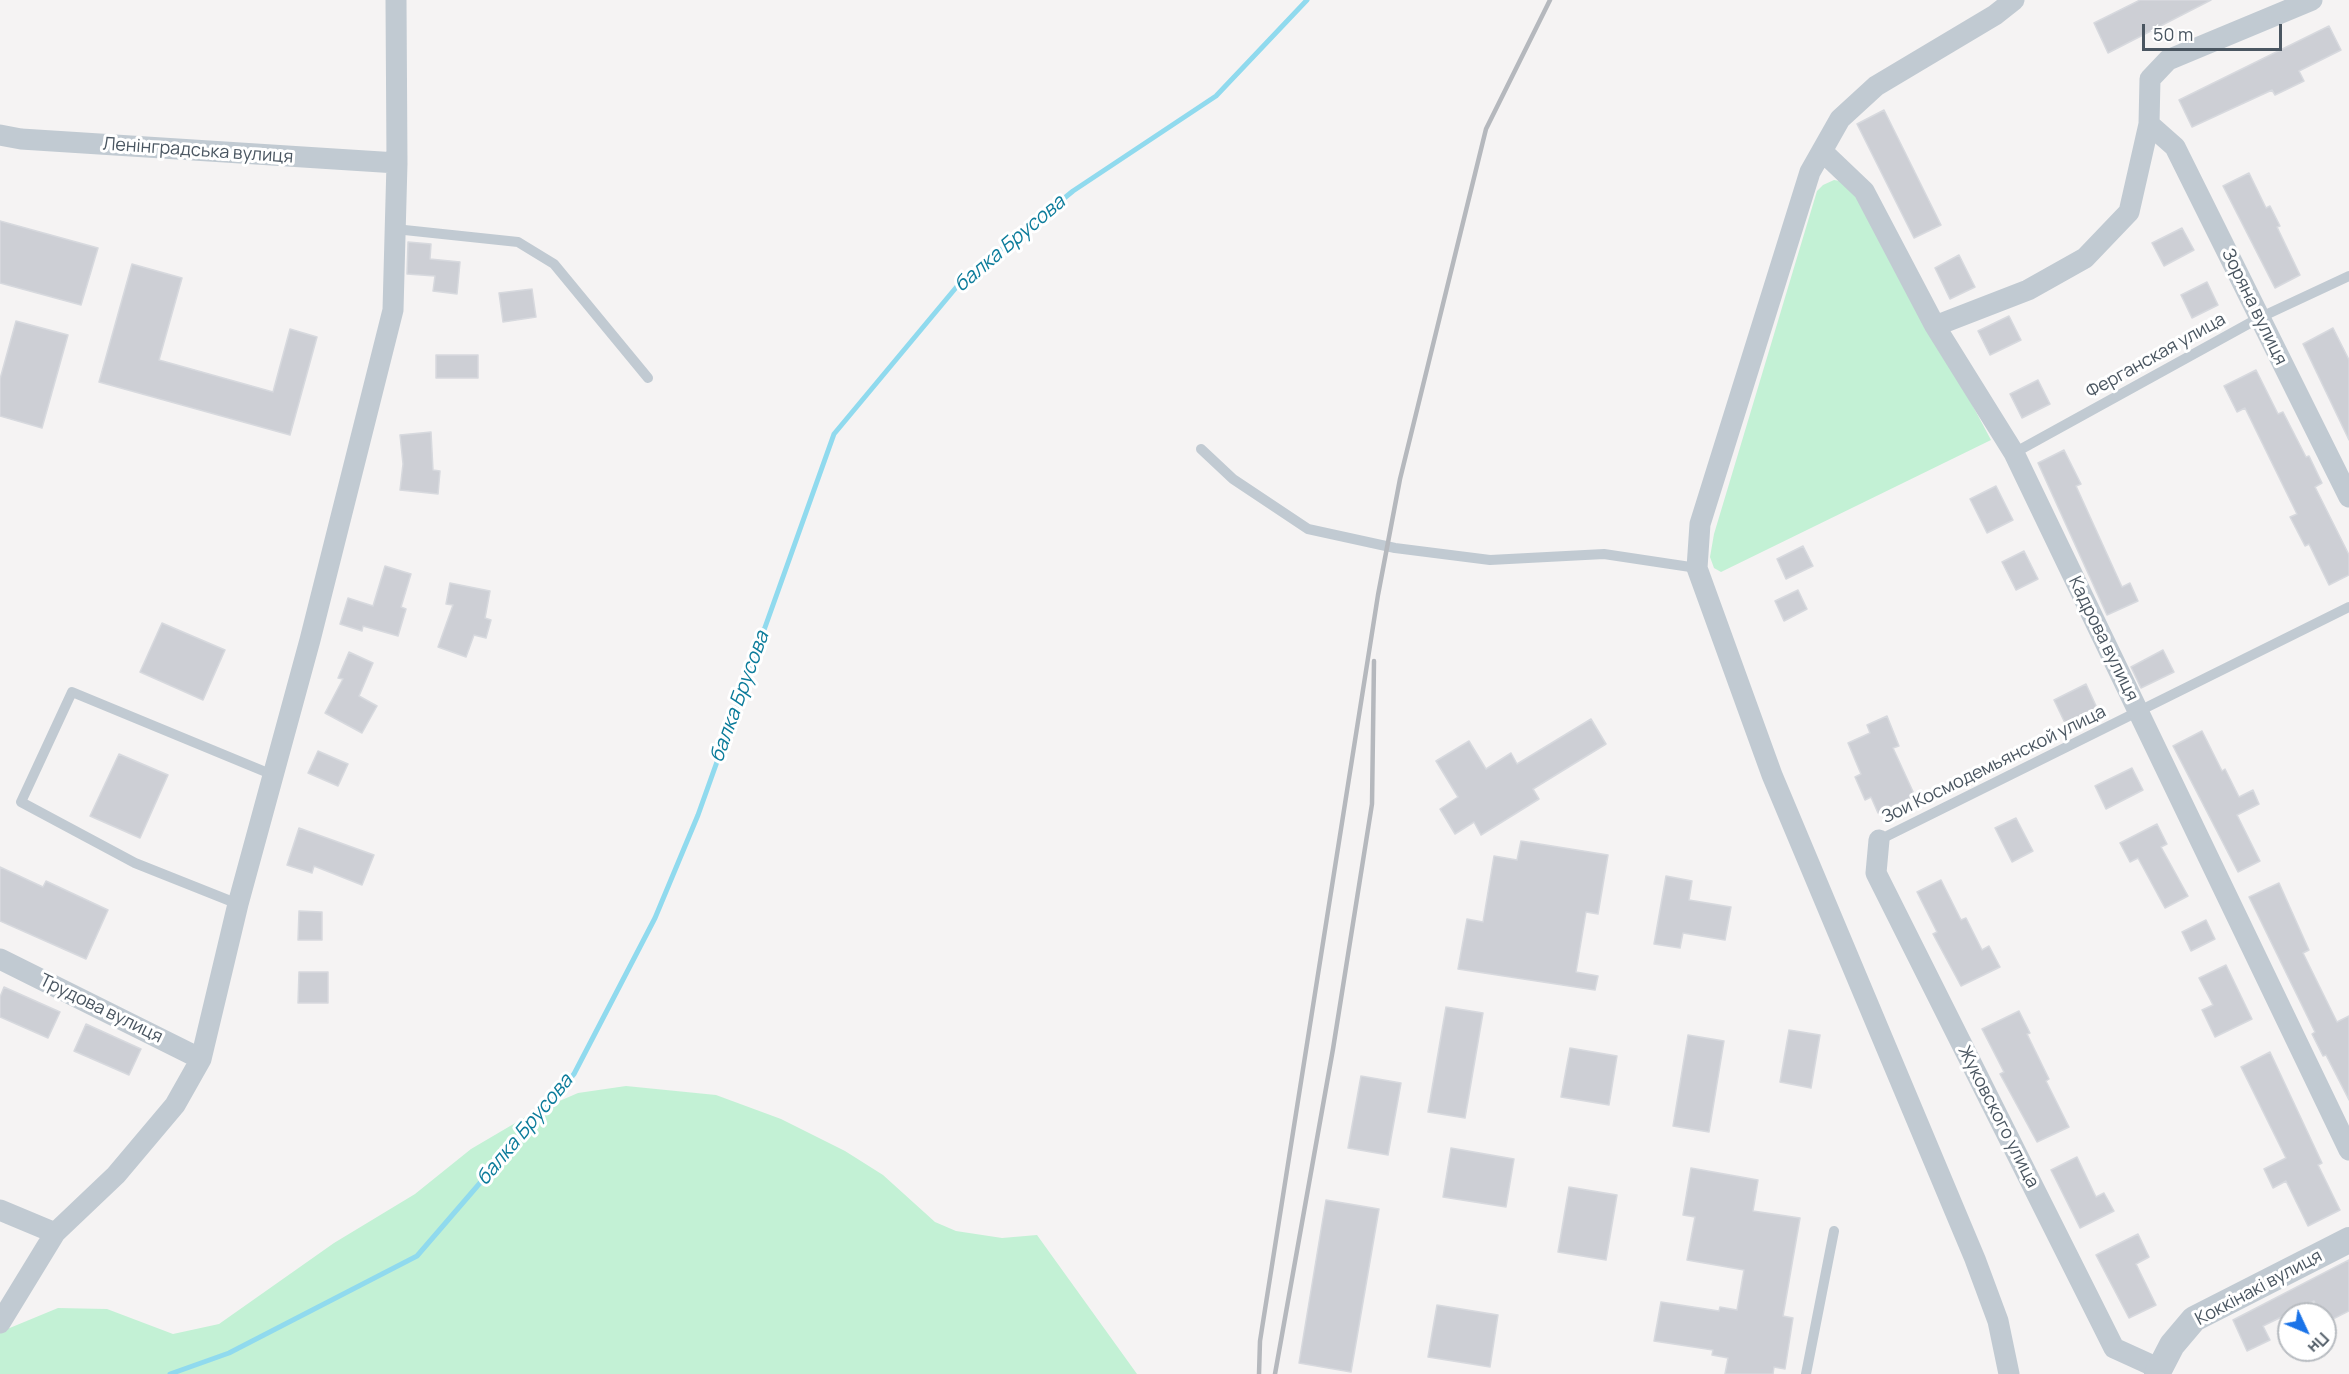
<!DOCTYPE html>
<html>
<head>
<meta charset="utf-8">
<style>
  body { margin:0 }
  #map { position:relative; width:2349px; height:1374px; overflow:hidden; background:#f5f3f3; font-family:Manrope,sans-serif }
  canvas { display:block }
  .north { position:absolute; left:2277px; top:1302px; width:60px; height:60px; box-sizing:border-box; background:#fff; border:2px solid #b7bbc0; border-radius:50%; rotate:134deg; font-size:16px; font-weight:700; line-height:24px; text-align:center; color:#4a5661 }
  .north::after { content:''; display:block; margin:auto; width:21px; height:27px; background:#1a73e8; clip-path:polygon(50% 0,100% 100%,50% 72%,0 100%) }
  .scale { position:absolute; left:2142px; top:24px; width:140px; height:27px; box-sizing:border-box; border:3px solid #4a5661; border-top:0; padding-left:8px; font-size:18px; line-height:21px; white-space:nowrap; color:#4a5661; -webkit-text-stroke:4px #fff; paint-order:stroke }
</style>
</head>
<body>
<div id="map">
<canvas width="2349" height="1374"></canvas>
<div class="north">Пн</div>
<div class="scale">50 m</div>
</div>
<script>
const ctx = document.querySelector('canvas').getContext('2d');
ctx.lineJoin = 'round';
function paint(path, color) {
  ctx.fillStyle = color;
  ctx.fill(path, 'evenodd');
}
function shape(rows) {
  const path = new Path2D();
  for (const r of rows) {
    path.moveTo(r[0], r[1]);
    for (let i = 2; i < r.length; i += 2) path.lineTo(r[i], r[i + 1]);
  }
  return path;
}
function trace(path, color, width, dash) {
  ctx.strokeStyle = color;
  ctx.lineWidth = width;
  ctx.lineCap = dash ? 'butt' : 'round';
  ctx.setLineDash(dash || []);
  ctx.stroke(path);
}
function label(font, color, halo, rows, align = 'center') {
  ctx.font = font + ' Manrope,sans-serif';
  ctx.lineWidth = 6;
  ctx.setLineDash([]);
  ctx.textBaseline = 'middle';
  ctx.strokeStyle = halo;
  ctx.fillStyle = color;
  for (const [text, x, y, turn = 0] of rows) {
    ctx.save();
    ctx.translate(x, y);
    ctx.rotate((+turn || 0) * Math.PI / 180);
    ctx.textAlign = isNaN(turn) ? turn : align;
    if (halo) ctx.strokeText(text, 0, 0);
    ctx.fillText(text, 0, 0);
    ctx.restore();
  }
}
paint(shape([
  [1834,180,1845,182,1862,198,1991,440,1721,572,1714,568,1710,557,1714,534,1817,191,1823,185],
  [626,1086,716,1095,781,1119,845,1151,883,1175,935,1222,956,1231,1002,1238,1037,1235,1137,1374,0,1374,0,1332,58,1308,107,1309,173,1334,219,1324,334,1243,415,1194,471,1149,534,1112,578,1093]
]), '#c3f1d5');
trace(shape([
  [170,1374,229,1353,417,1256,574,1074,655,918,698,815,834,434,959,284,1073,191,1216,96,1307,0]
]), '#90daee', 5);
const building = shape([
  [2140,0,2211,0,2108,53,2094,23,2140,0],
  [2329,26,2341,50,2299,71,2304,81,2275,95,2272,90,2192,127,2179,100,2329,26],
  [1884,110,1941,225,1914,238,1857,124,1884,110],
  [2249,173,2266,208,2270,206,2280,226,2277,227,2300,275,2275,288,2223,186,2249,173],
  [0,221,98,248,81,305,0,283,0,221],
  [2182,228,2194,250,2164,266,2152,243,2182,228],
  [408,242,431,244,430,259,460,262,457,294,433,291,435,276,407,274,408,242],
  [1959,255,1975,287,1950,299,1935,268,1959,255],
  [132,264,182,278,159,360,273,392,290,329,317,337,290,435,99,382,132,264],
  [2207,282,2218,305,2192,318,2181,295,2207,282],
  [532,289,536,317,503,322,499,293,532,289],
  [2009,316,2021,340,1990,355,1978,331,2009,316],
  [16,321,68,335,42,428,0,416,0,379,16,321],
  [2333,328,2349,360,2349,440,2303,344,2333,328],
  [436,355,478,355,478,378,436,378,436,355],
  [2256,370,2278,414,2283,412,2306,457,2309,456,2322,483,2315,487,2349,555,2349,575,2329,585,2309,544,2305,546,2290,517,2297,514,2245,408,2237,412,2224,386,2256,370],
  [2038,380,2050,404,2022,418,2010,394,2038,380],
  [431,432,433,470,440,471,438,494,400,490,403,464,400,435,431,432],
  [2064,450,2081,484,2076,486,2122,587,2130,583,2138,601,2107,615,2038,463,2064,450],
  [1996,486,2013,520,1987,533,1970,499,1996,486],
  [1803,546,1813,566,1786,579,1777,559,1803,546],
  [2024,551,2038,579,2016,590,2002,562,2024,551],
  [385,566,411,574,401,607,406,609,398,636,363,626,362,631,340,624,348,598,373,606,385,566],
  [450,583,490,591,485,618,491,620,486,638,474,635,466,657,438,647,453,605,446,604,450,583],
  [1798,590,1807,609,1784,621,1775,601,1798,590],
  [162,623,225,650,203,700,140,672,162,623],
  [2163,650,2174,672,2141,688,2131,667,2163,650],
  [349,652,373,663,359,696,377,706,362,733,325,713,343,679,338,678,349,652],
  [2086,684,2097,708,2065,723,2054,700,2086,684],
  [1887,716,1899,746,1893,748,1915,796,1878,813,1871,797,1865,800,1855,777,1861,774,1848,743,1870,733,1867,725,1887,716],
  [1591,719,1606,744,1533,789,1539,799,1481,835,1474,822,1455,834,1440,809,1458,797,1436,761,1469,741,1486,769,1511,753,1517,764,1591,719],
  [2202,731,2222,771,2225,769,2239,797,2253,790,2259,804,2237,815,2260,861,2238,872,2173,746,2202,731],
  [318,751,348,764,338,786,308,773,318,751],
  [119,754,168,775,140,838,90,816,119,754],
  [2132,768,2143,790,2106,809,2095,786,2132,768],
  [2016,818,2033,851,2012,862,1995,828,2016,818],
  [2157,824,2167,844,2161,847,2188,896,2165,908,2138,858,2130,862,2120,843,2157,824],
  [299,828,374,855,362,885,314,866,312,873,287,865,299,828],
  [1521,841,1608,855,1598,914,1586,912,1576,972,1598,976,1595,990,1458,969,1467,919,1483,922,1494,856,1517,860,1521,841],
  [0,867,43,887,46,881,108,910,86,959,0,921,0,867],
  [1666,876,1692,881,1689,900,1731,907,1725,940,1683,933,1680,948,1654,944,1666,876],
  [1941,880,1961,920,1966,918,1982,950,1989,946,2000,967,1961,986,1933,934,1937,932,1917,892,1941,880],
  [2279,883,2309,950,2303,953,2337,1022,2349,1016,2349,1100,2326,1055,2323,1056,2312,1034,2315,1032,2249,897,2279,883],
  [299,911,322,912,322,940,298,940,299,911],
  [2206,920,2215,939,2191,951,2182,932,2206,920],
  [2226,965,2252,1019,2215,1037,2202,1010,2213,1005,2199,978,2226,965],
  [299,972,328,972,328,1003,298,1003,299,972],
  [4,987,60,1012,48,1038,0,1017,0,997,4,987],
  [1446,1007,1483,1013,1465,1118,1428,1112,1446,1007],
  [2019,1011,2030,1033,2027,1034,2049,1079,2046,1081,2069,1127,2037,1142,2000,1074,2004,1072,1982,1029,2019,1011],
  [86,1024,141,1049,129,1075,74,1051,86,1024],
  [1789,1030,1820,1035,1811,1088,1780,1082,1789,1030],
  [1688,1035,1724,1041,1709,1132,1673,1126,1688,1035],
  [1570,1048,1617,1056,1609,1105,1561,1097,1570,1048],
  [2270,1052,2322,1163,2318,1165,2340,1210,2308,1226,2286,1181,2273,1188,2264,1169,2286,1158,2241,1067,2270,1052],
  [1361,1076,1401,1083,1388,1155,1348,1148,1361,1076],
  [1451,1148,1514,1159,1506,1207,1443,1197,1451,1148],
  [2077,1157,2096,1197,2104,1193,2114,1211,2080,1228,2051,1170,2077,1157],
  [1691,1168,1758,1180,1753,1211,1800,1218,1783,1316,1793,1318,1785,1369,1774,1367,1773,1374,1725,1374,1728,1358,1712,1355,1713,1350,1654,1341,1661,1302,1719,1311,1720,1307,1737,1310,1744,1270,1687,1260,1695,1217,1683,1215,1691,1168],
  [1569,1187,1617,1195,1606,1260,1558,1252,1569,1187],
  [1326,1200,1379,1209,1351,1372,1299,1363,1326,1200],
  [2138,1234,2149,1257,2136,1264,2156,1305,2129,1318,2096,1255,2138,1234],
  [2349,1260,2349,1311,2325,1323,2325,1314,2321,1314,2314,1301,2263,1326,2270,1340,2247,1351,2233,1320,2349,1260],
  [1437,1305,1498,1315,1490,1367,1428,1357,1437,1305]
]);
paint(building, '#cdcfd5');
trace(building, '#d7d9de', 1.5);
trace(shape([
  [395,229,518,242,554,264,648,378],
  [1201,449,1233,479,1308,529,1395,548,1490,560,1604,554,1697,568],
  [2014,453,2259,318,2349,276],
  [1879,840,2349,607],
  [238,904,135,863,21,802,72,692,273,775],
  [1806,1374,1834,1231]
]), '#c1cad2', 10);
trace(shape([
  [2149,124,2175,147,2349,497],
  [0,135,21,139,397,163],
  [1822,151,1864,191,1935,326,2014,453,2349,1150],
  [1935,326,2028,290,2085,258,2129,212,2149,124,2150,79,2168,60,2312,0],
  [1879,840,1876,873,2114,1348,2158,1368],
  [0,959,201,1059],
  [0,1210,55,1233],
  [0,1323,55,1233,116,1175,175,1105,201,1059,238,904,310,640,393,310,397,163,396,0],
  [2009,1374,1998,1321,1975,1259,1772,775,1697,568,1700,524,1810,172,1840,119,1876,86,1995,15,2014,0]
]), '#c1cad2', 21);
trace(shape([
  [2157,1374,2172,1345,2194,1319,2349,1240]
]), '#c1cad2', 26);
trace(shape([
  [1259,1374,1260,1341,1378,595,1400,479,1486,129,1550,0],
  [1275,1374,1333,1049,1372,804,1374,661]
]), '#b5b8bd', 4.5);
label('18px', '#4a5661', '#fff', [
  ["Ленінградська вулиця",198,151,4],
  ["Зоряна вулиця",2254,307,64],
  ["Ферганская улица",2156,356,-29],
  ["Кадрова вулиця",2103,639,64],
  ["Зои Космодемьянской улица",1994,765,-26],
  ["Трудова вулиця",101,1009,26],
  ["Жуковского улица",1998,1117,63],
  ["Коккінакі вулиця",2259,1288,-28]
]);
label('italic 20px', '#0c7c9b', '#fff', [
  ["балка Брусова",1010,244,-40],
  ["балка Брусова",740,697,-70],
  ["балка Брусова",525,1130,-50]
]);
</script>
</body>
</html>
